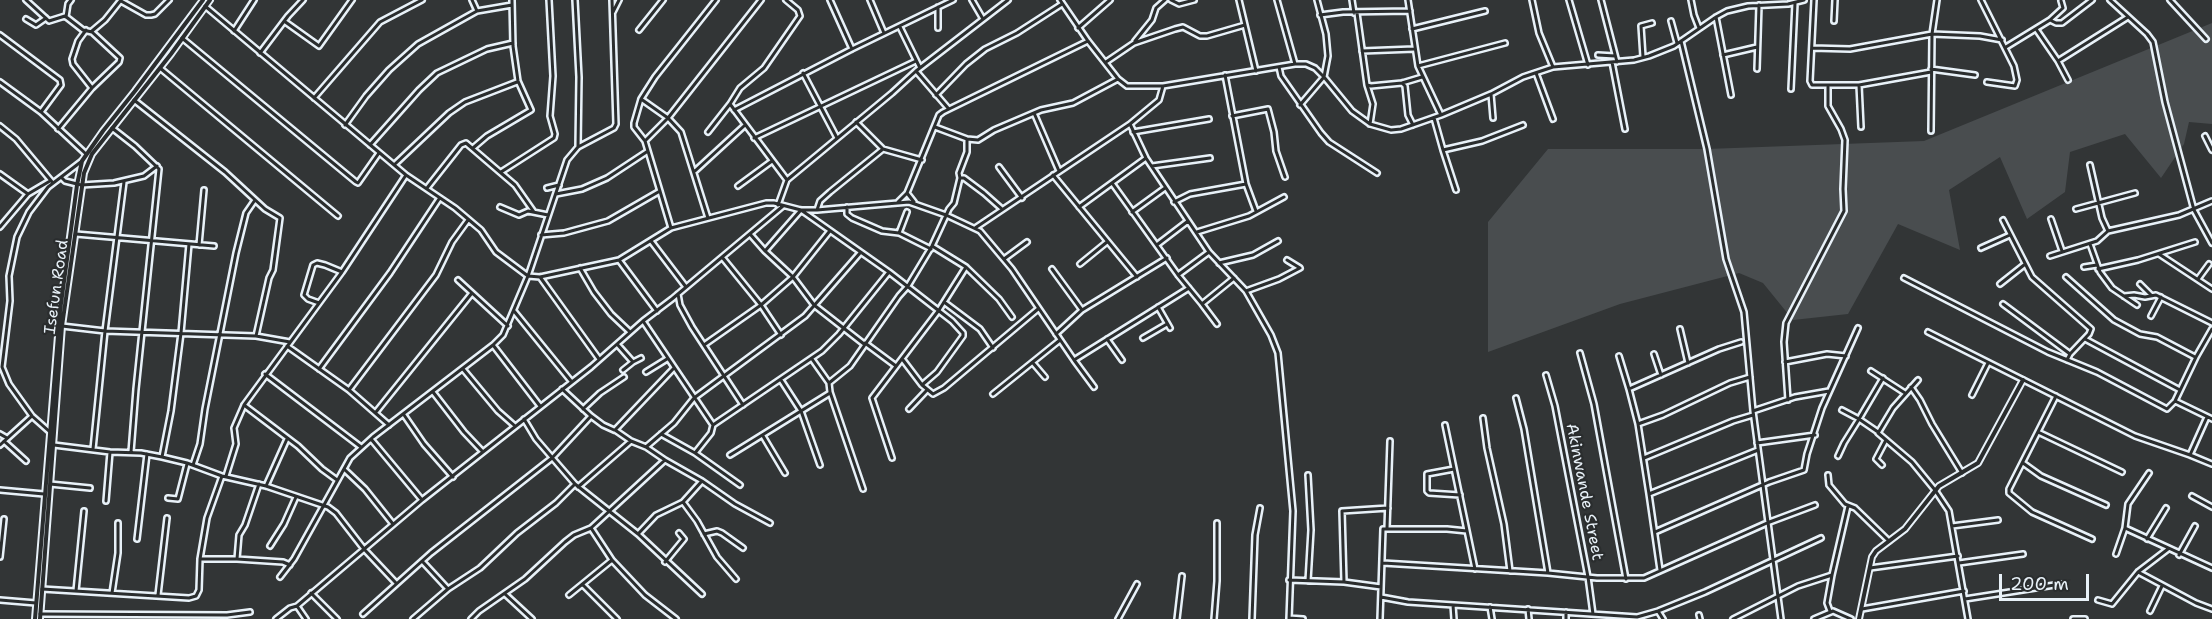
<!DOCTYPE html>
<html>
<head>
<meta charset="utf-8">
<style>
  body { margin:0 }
  #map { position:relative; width:2212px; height:619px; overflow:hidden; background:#323536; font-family:"Shantell Sans",sans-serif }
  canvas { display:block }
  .scale { position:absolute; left:1999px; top:574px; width:90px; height:27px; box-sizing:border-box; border:3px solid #e8f1f8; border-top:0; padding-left:8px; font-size:18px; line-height:21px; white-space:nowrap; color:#e8f1f8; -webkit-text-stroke:4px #2a2d2e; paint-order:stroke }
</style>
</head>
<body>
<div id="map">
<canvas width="2212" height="619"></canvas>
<div class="scale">200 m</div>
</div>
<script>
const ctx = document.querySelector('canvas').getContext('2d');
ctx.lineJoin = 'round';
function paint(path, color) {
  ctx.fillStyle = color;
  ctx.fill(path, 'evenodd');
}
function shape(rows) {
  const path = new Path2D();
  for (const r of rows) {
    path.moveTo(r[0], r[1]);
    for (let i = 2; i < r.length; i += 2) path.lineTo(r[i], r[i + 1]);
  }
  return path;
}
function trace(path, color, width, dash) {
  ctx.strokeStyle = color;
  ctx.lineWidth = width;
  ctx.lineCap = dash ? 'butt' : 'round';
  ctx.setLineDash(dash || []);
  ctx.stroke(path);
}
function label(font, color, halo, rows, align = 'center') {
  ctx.font = font + ' "Shantell Sans",sans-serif';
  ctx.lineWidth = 4.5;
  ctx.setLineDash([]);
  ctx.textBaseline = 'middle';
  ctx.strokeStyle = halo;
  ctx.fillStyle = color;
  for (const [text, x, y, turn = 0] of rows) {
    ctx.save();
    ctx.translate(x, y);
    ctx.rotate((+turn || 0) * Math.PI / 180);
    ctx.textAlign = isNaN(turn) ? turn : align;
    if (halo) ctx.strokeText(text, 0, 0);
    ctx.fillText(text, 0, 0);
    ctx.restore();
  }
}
paint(shape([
  [2212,23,2212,124,2189,122,2184,144,2161,178,2125,134,2070,152,2065,192,2027,219,2000,157,1949,190,1960,250,1898,224,1848,314,1793,320,1763,283,1739,273,1620,304,1488,352,1488,222,1548,149,1707,149,1924,141]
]), '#494d4f');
const minor = shape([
  [26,0,49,21,65,16,83,30,92,32,120,58,119,62,92,88,58,129],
  [472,0,477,11],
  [575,0,579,77,578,147],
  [786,0,798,10,800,16,764,68,740,88,730,104,787,180],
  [830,0,852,49],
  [870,0,884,33],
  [972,0,983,19],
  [1060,0,1088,41,1118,79,1127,86,1163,86,1295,64,1306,64,1315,68,1324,77,1352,111,1370,124,1391,130,1401,129,1441,115,1491,94,1523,77,1553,67,1634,60,1649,56,1674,46,1716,17,1727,11,1748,6,1788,4,1804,0],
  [1171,0,1179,4,1194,0],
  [1239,0,1256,71],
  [1277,0,1295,64],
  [1352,0,1354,13],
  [1408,0,1418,66,1441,115],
  [1532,0,1539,33,1553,67],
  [1569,0,1588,65],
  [1601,0,1617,62],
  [1691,0,1694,15,1699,28],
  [1814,0,1810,81,1812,85,1859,85,1931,72],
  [1981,0,2014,66,2017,80,2015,86,1987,82],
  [2110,0,2147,34,2153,42,2165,102,2194,210,2212,243],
  [2170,0,2206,39],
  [121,1,146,15,151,15,155,14,169,0],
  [205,6,406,175,455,208,481,230,496,252,528,276,540,277,619,260,671,228,766,203,774,203,801,210,817,210,909,202,946,215,980,231,1012,269,1074,360,1189,288],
  [938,7,938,28],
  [613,12,619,0],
  [1357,13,1367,85,1371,86,1402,83,1422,77],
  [1320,15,1343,12,1410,11],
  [66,17,68,4,71,0],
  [1716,17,1731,95],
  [26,19,36,25,46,18],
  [2050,20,2063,8,2061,1],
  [284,21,319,46,352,0],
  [1671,21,1677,43],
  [1834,21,1835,0],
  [900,27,920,68],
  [1078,28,1110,0],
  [1412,29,1485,11],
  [2036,29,2058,61,2128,17],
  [86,30,78,41,72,59,73,64,92,88],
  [639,30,663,0],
  [92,31,105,20,121,0],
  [234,31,254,0],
  [0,35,60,80,61,85,41,112],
  [182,38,356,182,358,183,379,153],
  [1135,41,1152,20,1156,8,1165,0],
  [1681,41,1707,149,1726,259,1744,312,1753,411,1781,619],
  [2006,47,2050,20,2056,23,2062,23,2092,0],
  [1812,48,1850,49,1932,34,1980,36,2002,40],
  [1362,51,1414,49],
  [260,53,288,16,303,0],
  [1598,55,1615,56],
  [1723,55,1757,47],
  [1643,57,1641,26,1652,23],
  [2058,61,2068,80],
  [1106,62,1134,43,1175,29,1183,27,1200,36,1207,36,1245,25],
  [1612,62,1625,129],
  [1418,66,1505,43],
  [1279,67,1281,76,1321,133,1329,142,1377,173],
  [160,68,338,216],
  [1757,69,1759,5],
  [1931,69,1975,75],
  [916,71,948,108],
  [803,73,837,138],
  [1536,73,1553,119],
  [1225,75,1246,184,1256,211],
  [0,82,41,112,86,154],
  [1402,83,1405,86,1408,115,1413,125],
  [1367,85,1373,104,1370,124],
  [1859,85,1861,127],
  [1791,89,1795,3],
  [1491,94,1493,118],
  [936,95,966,64,985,49,1017,33,1062,4],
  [314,98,380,22,422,0],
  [641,99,668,118,761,0],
  [134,100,225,172,265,209,280,218,273,270,269,278,256,336],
  [1300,105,1324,77,1328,56,1326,34,1317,0],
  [734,110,852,49,953,0],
  [1034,113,1059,171],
  [1232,116,1268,109,1274,132,1276,151,1285,177],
  [1434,118,1443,150,1482,141,1523,125],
  [856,122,883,149,922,160],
  [1130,124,1146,158,1209,252,1246,291,1271,335,1278,353,1293,511,1289,619],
  [345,125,366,96,389,70,418,44,477,11,512,5],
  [0,126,16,139,53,183],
  [935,127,967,139,978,140,994,130,1041,110,1073,103,1118,79],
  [112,128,135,146,159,169,136,389,131,452],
  [1931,131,1932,34,1937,0],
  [708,132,730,104],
  [1133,132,1209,119],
  [2205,136,2212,150],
  [754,138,916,61],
  [645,141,668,118,681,132,708,218],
  [370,145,419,90,437,73,487,49,513,43],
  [473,148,487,136,531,110,518,81,513,46,512,0],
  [1443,150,1456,190],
  [394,165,449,113,465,102,517,82],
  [2090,165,2102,218,2108,231],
  [1152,166,1210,158],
  [999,167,1022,198],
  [695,171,744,126],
  [501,172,554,138,555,134,550,116,553,76,549,0],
  [0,174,28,194],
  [1053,175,1137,277],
  [61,177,65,181,81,185,114,183,144,176,157,166],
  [960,178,964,178,984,193,1002,209],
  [1112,183,1178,275,1202,304,1234,278],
  [738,186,772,161],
  [427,188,461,145,466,143,515,185,534,212],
  [547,188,559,185],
  [556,194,582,189,607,178,648,151],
  [898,202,907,193],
  [914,202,907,193,939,115,943,112,1088,41],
  [1174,202,1190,194,1246,184],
  [778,205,787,180,892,93,916,71,1008,0],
  [500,207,519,215,528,211,548,215],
  [847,207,847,214,852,218,882,231,899,233,931,249],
  [1079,207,1146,158],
  [2076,209,2135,193],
  [817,210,820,201,830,192,883,149],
  [1132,212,1165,188],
  [2051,219,2062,251],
  [2003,220,2032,277,2091,329,2089,334,2070,354,2067,360],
  [0,227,28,194,50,181],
  [671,228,645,141,634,127,634,123,641,99,655,77,716,0],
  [975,228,1130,124,1159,100,1163,86],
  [1197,232,1249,216,1284,197],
  [899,233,907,212],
  [76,234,214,246],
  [750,234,765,251,793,277,814,305,864,344],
  [541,235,564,233,608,221,660,191],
  [651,241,686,287],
  [1158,244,1188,221],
  [2090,244,2100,272,2112,288,2137,305],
  [199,245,204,190],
  [932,246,966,267,999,299,1012,317],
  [1981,248,2010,235],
  [765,251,801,210,889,272,952,321,963,333,963,336,937,372,922,385],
  [2159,254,2212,289],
  [2050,256,2097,241,2108,231,2179,215,2212,201],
  [722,257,761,305,781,335],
  [1004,259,1027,242],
  [619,260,657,311],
  [1219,263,1253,255,1278,241],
  [1080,264,1107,242],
  [2084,267,2097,265],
  [580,268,594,292,611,314,630,332],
  [1052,269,1082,310],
  [2098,269,2138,260,2195,242],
  [1178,275,1209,252],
  [540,277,599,359],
  [2066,277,2114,320,2140,334,2157,337,2195,357],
  [1904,278,2048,352,2097,372,2167,409,2175,401,2196,357,2212,329],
  [2198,279,2209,264],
  [458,280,508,326],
  [2000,284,2024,265],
  [2140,284,2151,295],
  [1246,291,1279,279,1300,268,1287,260],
  [678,294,680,305,692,327,743,405],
  [2124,296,2134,295,2145,297,2156,295,2212,323],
  [944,302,980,329,993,348],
  [319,303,308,299,304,295,313,265,317,263,325,265,342,272],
  [1202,304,1217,324],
  [2003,304,2070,354],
  [1158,307,1170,328],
  [514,311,571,381],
  [2151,316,2161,297],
  [643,321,713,425],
  [62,326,105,331,256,336,290,342],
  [1680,329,1688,363],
  [1928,332,2135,436,2190,455,2212,464],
  [1056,334,1082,310,1167,258],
  [1143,338,1167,324],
  [1107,339,1122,360],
  [2085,339,2180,390],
  [865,343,896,366],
  [617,344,633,362,641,358],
  [493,345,540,406],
  [704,345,761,305,793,277,829,232],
  [287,346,349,390,389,425],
  [1580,353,1594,404,1626,579],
  [1654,354,1661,375],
  [1619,356,1629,389],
  [812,359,829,383],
  [903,360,922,385,933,394,944,388,1038,309],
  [1074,360,1094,387],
  [1785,362,1827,354,1846,356],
  [1033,363,1045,377],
  [319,369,390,273,439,199],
  [463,369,498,411,515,426],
  [623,370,633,362],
  [1871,371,1905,393],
  [646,372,667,359],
  [265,374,361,447],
  [1546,375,1555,406,1588,577,1593,614],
  [781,380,801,411,820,465],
  [1918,380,1893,408,1878,433,1912,462,1935,490,1949,511,1968,619],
  [1911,387,1920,400,1932,424,1962,473],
  [562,389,591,416,603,425,614,430],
  [349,390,436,275,452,242,468,220],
  [433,392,464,432,483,452],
  [993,394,1060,340],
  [1972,395,1988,363],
  [2056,396,2009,489,2009,493,2032,512,2092,539],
  [1516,398,1524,429,1548,573],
  [1788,400,1784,342,1786,323,1844,211,1843,189,1845,140,1841,129,1828,106,1828,87],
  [2175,401,2212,419],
  [244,405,298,446,322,469,337,480],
  [583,409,600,393,624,377],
  [909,409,927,390],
  [1842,410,1859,419,1883,378],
  [1753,411,1795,397,1829,391],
  [376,412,472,293],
  [404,415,424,444,453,477],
  [1483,418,1487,448,1504,524,1510,571],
  [524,419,536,439,575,484,638,534,702,594],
  [1638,424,1663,415,1730,383,1750,377],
  [1445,425,1475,569],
  [50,432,32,416,9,384,2,367,10,301,9,276,17,237,29,212,48,187,82,161],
  [2038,432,2122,472],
  [0,434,7,438],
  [661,434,695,453,740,485],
  [763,436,785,473],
  [371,439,422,500],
  [4,441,26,461],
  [631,441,615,430,674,368],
  [1757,443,1815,435],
  [0,445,32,416],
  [54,445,110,452,141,453,162,457,187,463,222,476,266,486,328,507,336,513,364,549,396,583],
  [646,447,674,423,694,398,805,316,860,253],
  [93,449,105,331,124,182],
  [695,453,711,433,713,425,822,351,839,334,889,272],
  [730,455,830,393],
  [2190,455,2207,417],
  [1838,456,1844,443,1859,419,1878,432],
  [162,457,171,411,181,333,189,244],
  [892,458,872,398,939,310,966,267],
  [1644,458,1733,421,1753,415],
  [2023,463,2041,476,2106,505],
  [193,465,200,444,205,409,236,253,246,213,255,200],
  [1882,465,1876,459,1886,440],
  [344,469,365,489,393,524],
  [1454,469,1427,474,1427,491,1429,493,1460,495],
  [1828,475,1829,485,1845,504,1855,508,1889,541],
  [226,476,236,444,234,428,244,405,342,272,406,175],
  [50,484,90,488],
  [266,486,287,439],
  [578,487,631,441,646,447,665,460],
  [863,489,830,392,829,383,850,366,899,296,908,286,932,246,949,209,954,203,960,178,959,173,967,152,967,139],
  [0,490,44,494],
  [1649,494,1638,424,1629,389,1719,349,1741,342],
  [2192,496,2212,507],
  [168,498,178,499,187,464],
  [106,501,110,452],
  [683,502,697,521,717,557,736,579],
  [1952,526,1998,520],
  [591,528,612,560,645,595,676,619],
  [1387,528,1390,441],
  [2125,528,2212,568],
  [1655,532,1769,482,1804,470,1807,454,1822,408,1858,328],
  [638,534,656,515,683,502,702,481],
  [704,534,717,531,722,533,743,548],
  [137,539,147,454],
  [2147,539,2166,508],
  [270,546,284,524,296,497],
  [2116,554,2125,528,2128,504,2149,473],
  [2179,555,2195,526],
  [0,557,4,519],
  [200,559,237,559,283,562,290,565],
  [237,559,239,535,245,525,259,484],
  [422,561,448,589,480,568,517,533,556,503,575,484],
  [665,562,684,539,679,533],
  [1383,563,1548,573,1597,578,1644,578,1767,523,1815,505],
  [1959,563,2023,554],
  [1870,568,1958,556],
  [1660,570,1649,494,1758,450],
  [2138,572,2196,603,2212,609],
  [1832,575,1848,506],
  [280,577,294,559,350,458,373,437,493,345,503,335,528,276,567,160,578,147,614,128,616,124,612,0],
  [1289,580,1344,582,1381,587],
  [1308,581,1311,530,1308,475],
  [1344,582,1342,511,1388,508],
  [583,585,617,619],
  [42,589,189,598,196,596,199,590,200,559,207,518,222,476],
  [76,591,84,511],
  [112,593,118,553,118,523],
  [311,593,337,619],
  [505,594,532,619],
  [158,595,167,518],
  [569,595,612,560],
  [1381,597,1408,602,1637,617,1658,611,1705,592,1821,538],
  [1965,599,2061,584],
  [0,600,36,603],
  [2098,600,2112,604,2138,572,2168,549],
  [1453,605,1454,619],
  [297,606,306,619],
  [1490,607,1492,619],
  [1528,609,1529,619],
  [1862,609,1964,591],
  [1658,611,1663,619],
  [2150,611,2162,586],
  [1566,612,1566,619],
  [40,614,227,615,250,612],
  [363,614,431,553,552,458,591,416],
  [1699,615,1700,619],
  [1289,618,1303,619],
  [276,619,290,608,297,606,422,500,591,367,643,321,672,299,783,206],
  [413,619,448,589],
  [471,619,479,611,525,579,565,542,574,535,591,528,665,460,702,481,735,504,770,523],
  [1118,619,1137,584],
  [1177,619,1182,576],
  [1214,619,1217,581,1217,523],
  [1252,619,1255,535,1260,508],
  [1380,619,1383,529,1447,529,1467,531],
  [1733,619,1798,586,1832,575,1827,603,1830,611],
  [1814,619,1833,611,1851,619],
  [2073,619,2085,619]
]);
const tertiary = shape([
  [35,619,60,311,77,185,82,161,103,131,135,91,203,0],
  [40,619,62,326,84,173,92,154,171,54,210,0],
  [1859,619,1872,557,1876,551,1905,529,1939,486,1978,463,2023,380]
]);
trace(minor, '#e8f1f8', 8);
trace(tertiary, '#e8f1f8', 8);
trace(minor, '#2a2d2e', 3);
trace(tertiary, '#2a2d2e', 4);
label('16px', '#e8f1f8', '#2a2d2e', [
  ["Isefun Road",57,287,-82],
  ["Akinwande Street",1584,492,79]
]);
</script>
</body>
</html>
